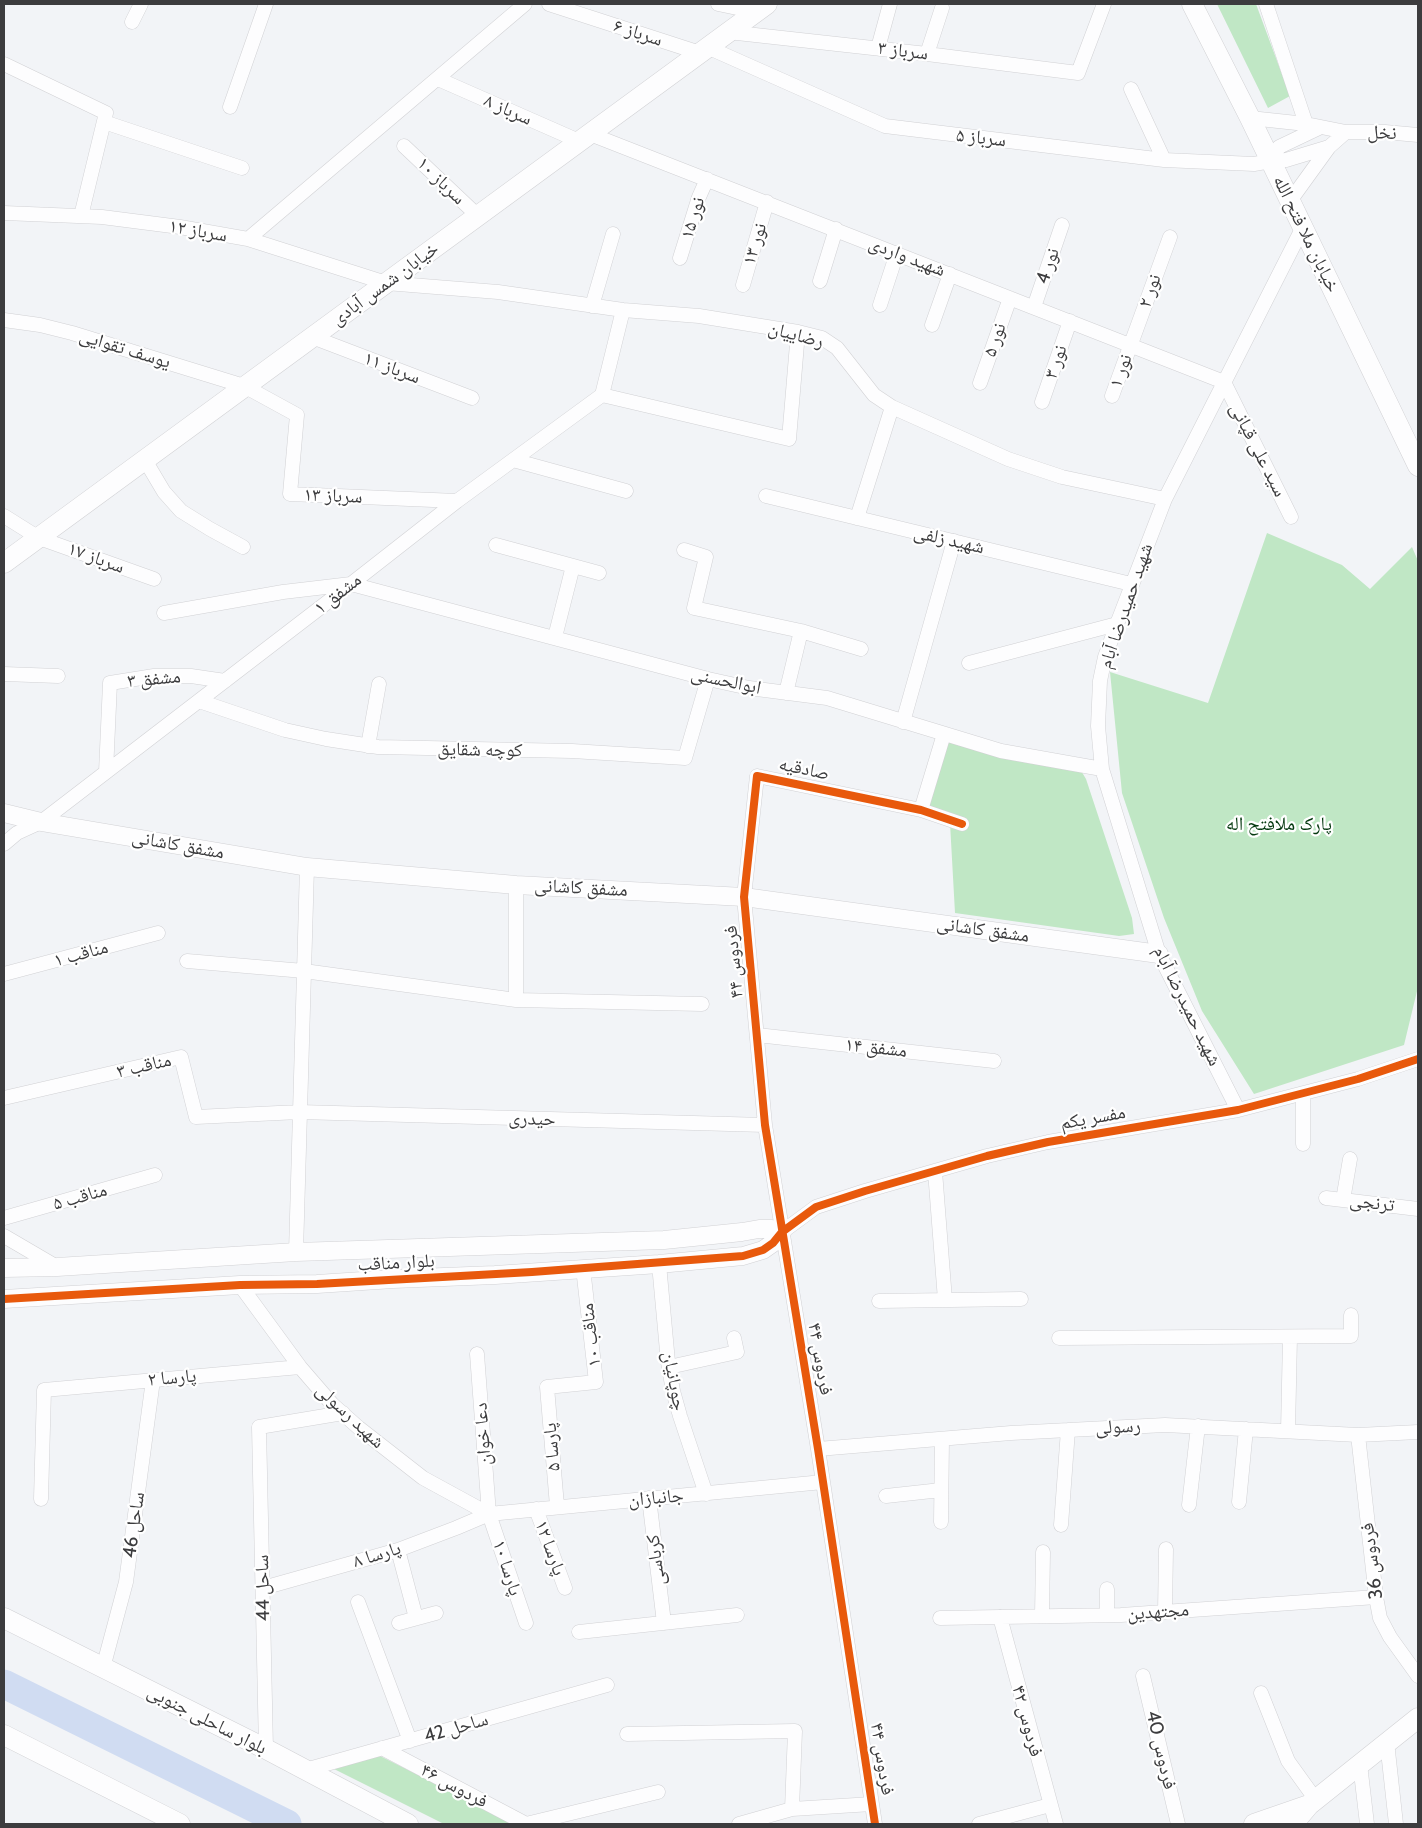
<!DOCTYPE html>
<html>
<head>
<meta charset="utf-8">
<style>
  body { margin:0 }
  #map { position:relative; width:1422px; height:1828px; overflow:hidden; background:#f2f4f7; font-family:Cabin,sans-serif }
  canvas { display:block }
  .frame { position:absolute; inset:0; border:5px solid #3c3c3e; pointer-events:none }
</style>
</head>
<body>
<div id="map">
<canvas width="1422" height="1828"></canvas>
<div class="frame"></div>
</div>
<script>
const ctx = document.querySelector('canvas').getContext('2d');
ctx.lineJoin = 'round';
function paint(path, color) {
  ctx.fillStyle = color;
  ctx.fill(path, 'evenodd');
}
function shape(rows) {
  const path = new Path2D();
  for (const r of rows) {
    path.moveTo(r[0], r[1]);
    for (let i = 2; i < r.length; i += 2) path.lineTo(r[i], r[i + 1]);
  }
  return path;
}
function trace(path, color, width, dash) {
  ctx.strokeStyle = color;
  ctx.lineWidth = width;
  ctx.lineCap = dash ? 'butt' : 'round';
  ctx.setLineDash(dash || []);
  ctx.stroke(path);
}
function label(font, color, halo, rows, align = 'center') {
  ctx.font = font + ' Cabin,"Noto Naskh Arabic",sans-serif';
  ctx.lineWidth = 4.5;
  ctx.setLineDash([]);
  ctx.textBaseline = 'middle';
  ctx.strokeStyle = halo;
  ctx.fillStyle = color;
  for (const [text, x, y, turn = 0] of rows) {
    ctx.save();
    ctx.translate(x, y);
    ctx.rotate((+turn || 0) * Math.PI / 180);
    ctx.textAlign = isNaN(turn) ? turn : align;
    if (halo) ctx.strokeText(text, 0, 0);
    ctx.fillText(text, 0, 0);
    ctx.restore();
  }
}
paint(shape([
  [1217,4,1256,4,1290,96,1268,108],
  [1267,533,1342,565,1370,589,1412,547,1418,561,1418,987,1404,1045,1254,1094,1202,1011,1164,918,1122,793,1110,672,1208,703],
  [945,737,1080,769,1086,779,1132,918,1134,934,1119,936,955,913,950,823,925,809],
  [378,1755,517,1824,444,1824,334,1769]
]), '#c0e7c5');
trace(shape([
  [4,1684,287,1824]
]), '#d0dcf2', 29);
const minor = shape([
  [549,4,700,53],
  [718,4,756,12],
  [1266,4,1306,124],
  [132,22,141,4],
  [728,32,927,54,1078,73,1104,4],
  [707,47,885,126,1164,160,1254,164,1271,161,1286,160,1329,147],
  [878,48,890,4],
  [927,54,942,8],
  [4,64,106,113,81,216],
  [438,79,579,141],
  [1131,89,1164,160],
  [230,107,266,4],
  [1250,118,1306,124,1346,132,1385,132,1418,135],
  [104,122,242,168],
  [590,134,1224,382,1291,517],
  [404,146,478,216],
  [1271,161,1279,147,1321,127],
  [1290,201,1329,147,1346,132],
  [4,213,102,217,180,227,248,239,386,283,498,292,623,310,699,316,798,332,822,338,837,348,874,395,892,407,1008,459,1062,477,1165,499],
  [248,239,525,4],
  [680,258,699,197,707,179],
  [820,281,836,229],
  [743,285,767,202],
  [880,305,897,253],
  [592,306,613,234],
  [1034,307,1062,225],
  [4,320,40,325,72,333,244,386,297,415,290,494,457,501],
  [932,325,950,274],
  [312,337,472,398],
  [980,383,1010,298],
  [602,395,789,439,798,332],
  [1112,396,1170,237],
  [1042,402,1070,321],
  [145,460,164,492,181,511,210,529,243,547],
  [513,460,626,491],
  [766,496,1131,584],
  [4,516,39,538,154,579],
  [857,518,892,407],
  [496,545,599,573],
  [684,550,706,557,694,608,801,631],
  [164,613,283,592,351,584,708,679,749,688,827,698,1001,751,1102,769],
  [555,637,573,566],
  [969,663,1117,624],
  [4,674,58,676],
  [786,693,801,631,861,649],
  [199,701,285,730,326,739,378,747,572,751,685,758,708,679],
  [903,722,954,541],
  [368,746,379,684],
  [106,772,110,683,154,676,191,676,225,681],
  [921,810,944,734],
  [4,844,17,833,41,822,351,584,457,501,602,395,623,310],
  [187,961,304,971,516,1000,702,1004],
  [4,974,158,933],
  [516,1000,516,885],
  [757,1035,994,1061],
  [1303,1094,1303,1144],
  [4,1098,181,1057,196,1117,299,1112,765,1125],
  [1238,1110,1159,954,1102,769,1098,726,1100,681,1105,657,1117,624,1165,499,1302,229],
  [935,1171,945,1300],
  [1326,1198,1418,1209],
  [1343,1200,1350,1159],
  [4,1218,155,1175],
  [782,1232,816,1207,865,1191,987,1156,1048,1142,1238,1110,1358,1079,1418,1059],
  [4,1236,57,1267],
  [296,1252,307,867],
  [659,1264,668,1362,673,1391,680,1416,706,1494],
  [240,1285,300,1367,332,1404,359,1428,423,1478,489,1514],
  [879,1301,1021,1299],
  [1059,1338,1351,1336,1351,1315],
  [477,1354,489,1514,526,1623],
  [669,1367,737,1352,734,1338],
  [1288,1431,1290,1337],
  [1358,1435,1376,1597,1380,1618,1390,1637,1418,1676],
  [818,1449,1011,1433,1165,1425,1358,1435,1418,1432],
  [886,1496,941,1490],
  [649,1498,664,1623],
  [41,1499,44,1390,300,1367],
  [1239,1502,1246,1429],
  [1189,1505,1198,1426],
  [557,1506,547,1387,596,1382,583,1268],
  [536,1509,565,1588],
  [941,1522,942,1439],
  [1061,1525,1068,1430],
  [398,1550,416,1618],
  [263,1588,398,1550,456,1528,489,1514,823,1482],
  [358,1602,410,1741],
  [1165,1612,1166,1549],
  [1107,1615,1107,1589],
  [1042,1616,1043,1552],
  [1000,1617,1056,1824],
  [940,1618,1121,1615,1376,1597],
  [399,1623,436,1613],
  [579,1632,737,1615],
  [103,1668,126,1582,153,1380],
  [1143,1676,1178,1824],
  [1261,1693,1288,1761,1316,1800],
  [627,1734,795,1731,792,1809],
  [1387,1742,1396,1824],
  [382,1748,526,1824],
  [266,1749,259,1427,343,1413],
  [1360,1764,1367,1824],
  [305,1770,607,1685],
  [526,1824,658,1792],
  [739,1824,792,1809,872,1804],
  [875,1824,818,1449,765,1125,744,897,757,776,921,810,962,824],
  [979,1824,1050,1805]
]);
const tertiary = shape([
  [4,813,41,822,307,867,516,885,744,897,1159,954],
  [4,1268,57,1267,296,1252,664,1240,742,1232,759,1229,772,1229,782,1232,773,1243,763,1250,743,1256,659,1264,495,1275,393,1279,317,1284,240,1285,4,1299]
]);
const secondary = shape([
  [1192,4,1250,118,1418,466],
  [4,563,767,4],
  [4,1618,266,1749,408,1824],
  [4,1735,180,1824],
  [1254,1824,1309,1805],
  [1293,1824,1309,1805,1418,1718]
]);
trace(minor, '#d1d1d4', 15);
trace(tertiary, '#d1d1d4', 19);
trace(secondary, '#d1d1d4', 21);
trace(minor, '#fdfdfe', 14);
trace(tertiary, '#fdfdfe', 18);
trace(secondary, '#fdfdfe', 20);
trace(shape([
  [4,1299,240,1285,317,1284,532,1272,743,1256,763,1250,773,1243,782,1232,816,1207,865,1191,987,1156,1048,1142,1238,1110,1358,1079,1418,1059],
  [875,1824,818,1449,765,1125,744,897,757,776,921,810,962,824]
]), '#e8590c', 8);
label('19px', '#3c3c3e', '#fff', [
  ["سرباز ۶",638,33,18],
  ["سرباز ۳",903,51,7],
  ["سرباز ۸",508,110,24],
  ["نخل",1382,133,2],
  ["سرباز ۵",981,138,6],
  ["سرباز ۱۰",441,181,44],
  ["نور ۱۵",693,218,-73],
  ["سرباز ۱۲",198,231,10],
  ["خیابان ملا فتح الله",1306,234,64],
  ["نور ۱۳",755,244,-73],
  ["شهید واردی",907,257,21],
  ["نور 4",1048,266,-71],
  ["خیابان شمس آبادی",385,284,-36],
  ["نور ۲",1150,291,-70],
  ["رضاییان",796,335,15],
  ["نور ۵",995,340,-71],
  ["یوسف تقوایی",125,349,17],
  ["نور ۳",1056,362,-71],
  ["سرباز ۱۱",392,368,21],
  ["نور ۱",1121,371,-70],
  ["سید علی قپانی",1258,450,63],
  ["سرباز ۱۳",333,496,2],
  ["شهید زلفی",949,540,13],
  ["سرباز ۱۷",96,558,20],
  ["مشفق ۱",338,594,-38],
  ["شهید حمیدرضا آبام",1126,606,-71],
  ["مشفق ۳",154,679,-5],
  ["ابوالحسنی",726,681,12],
  ["کوچه شقایق",480,750,1],
  ["صادقیه",804,769,12],
  ["مشفق کاشانی",178,845,10],
  ["مشفق کاشانی",581,888,3],
  ["مشفق کاشانی",983,930,8],
  ["مناقب ۱",81,954,-15],
  ["فردوس ۴۴",734,962,-95],
  ["شهید حمیدرضا آبام",1187,1006,64],
  ["مشفق ۱۴",876,1048,6],
  ["مناقب ۳",144,1066,-13],
  ["مفسر یکم",1093,1118,-10],
  ["حیدری",532,1119,2],
  ["مناقب ۵",80,1197,-16],
  ["ترنجی",1372,1203,7],
  ["بلوار مناقب",396,1263,-3],
  ["مناقب ۱۰",591,1335,-97],
  ["فردوس ۴۴",820,1359,80],
  ["پارسا ۲",172,1378,-5],
  ["چوپانیان",674,1381,79],
  ["شهید رسولی",350,1416,43],
  ["رسولی",1118,1427,-3],
  ["دعا خوان",483,1434,-94],
  ["پارسا ۵",552,1447,-95],
  ["جانبازان",656,1498,-5],
  ["ساحل 46",134,1525,-82],
  ["پارسا ۱۲",550,1548,70],
  ["پارسا ۸",377,1555,-17],
  ["کرباسی",656,1560,-97],
  ["فردوس 36",1372,1561,-97],
  ["پارسا ۱۰",507,1568,72],
  ["ساحل 44",263,1588,-91],
  ["مجتهدین",1158,1612,-4],
  ["بلوار ساحلی جنوبی",207,1720,27],
  ["فردوس ۴۲",1027,1721,75],
  ["ساحل 42",456,1728,-16],
  ["فردوس 40",1161,1750,77],
  ["فردوس ۴۴",882,1759,81],
  ["فردوس ۴۶",454,1786,28]
]);
label('19px', '#04390f', '#fff', [
  ["پارک ملافتح اله",1279,824]
]);
</script>
</body>
</html>
